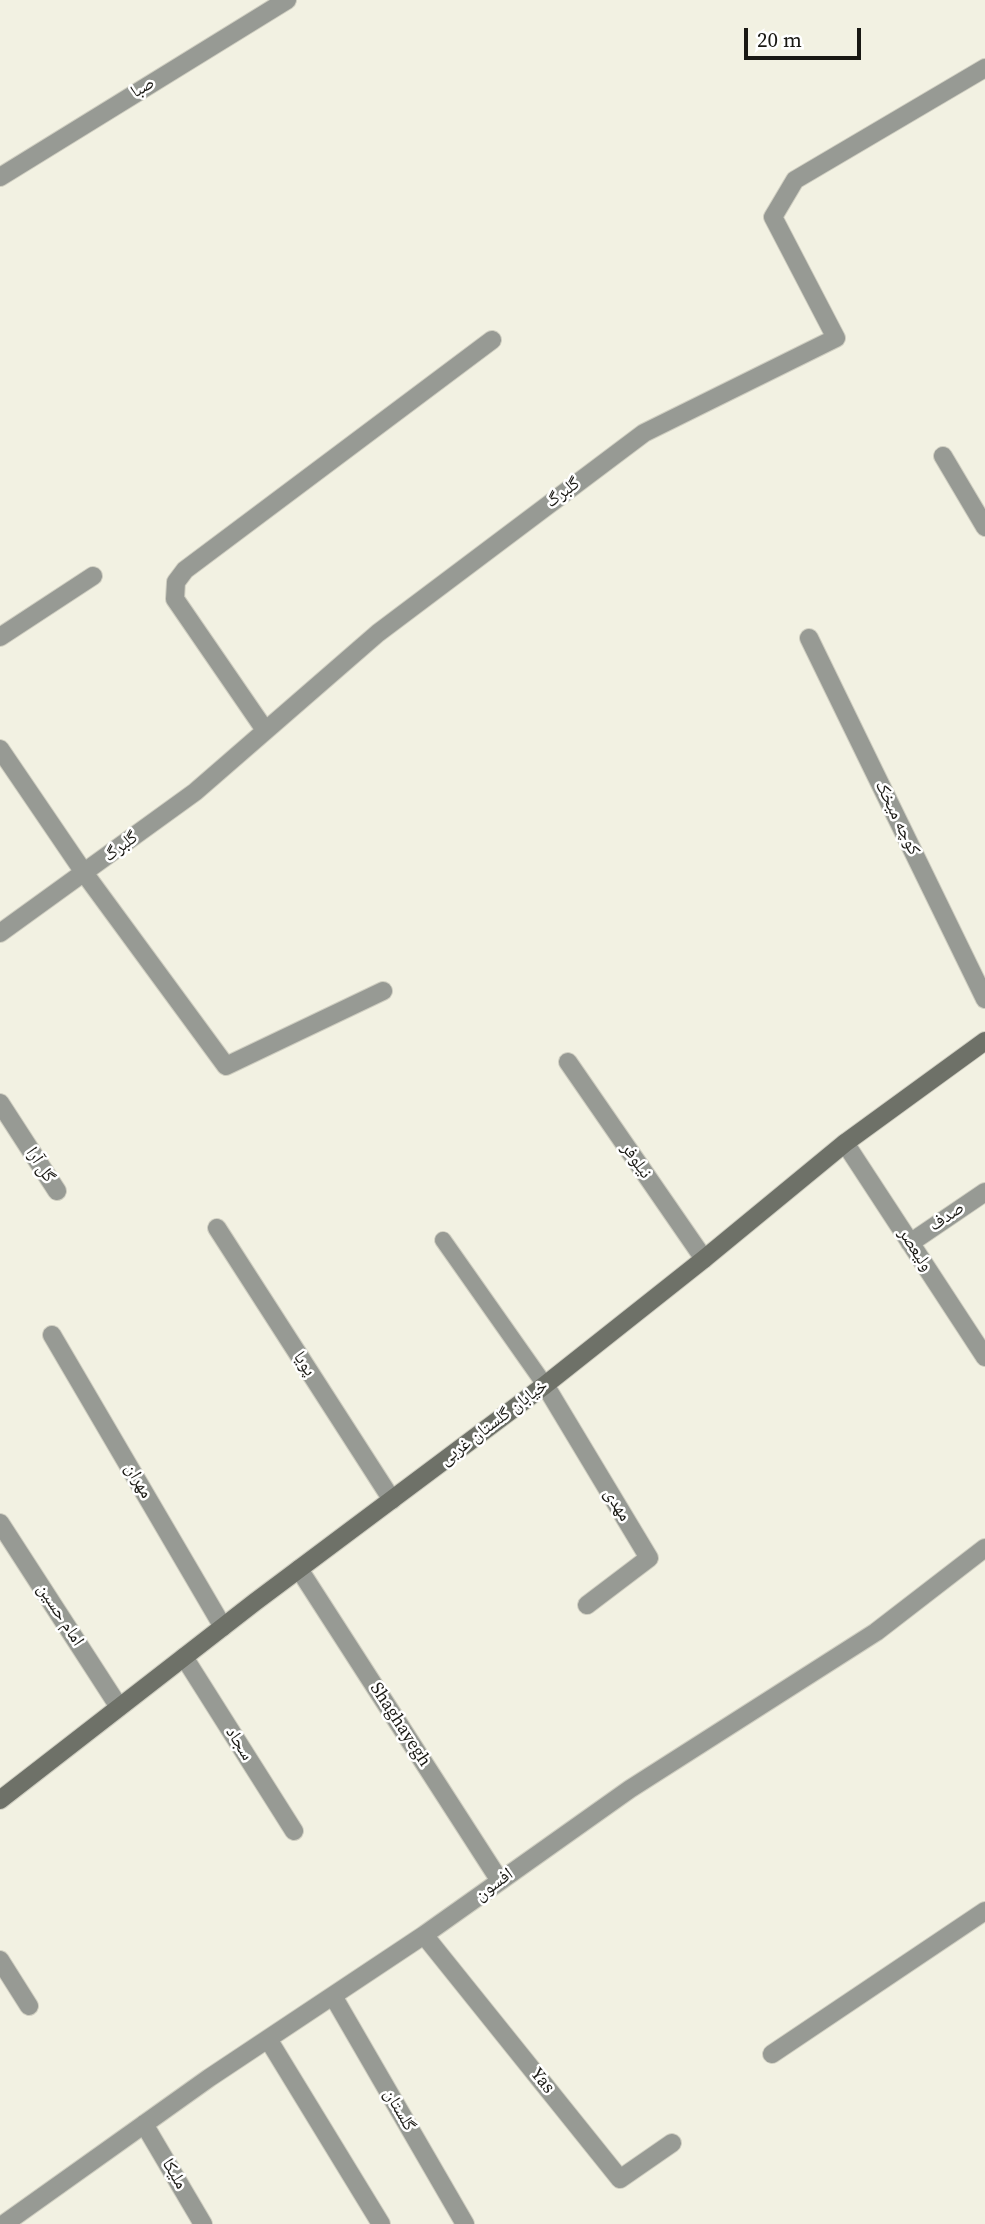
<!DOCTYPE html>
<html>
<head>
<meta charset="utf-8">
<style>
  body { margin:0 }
  #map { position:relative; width:985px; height:2224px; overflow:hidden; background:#f2f1e2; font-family:"Source Serif 4",serif }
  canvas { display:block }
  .scale { position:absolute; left:744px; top:28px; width:117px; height:32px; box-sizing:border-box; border:4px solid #191813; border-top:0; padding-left:9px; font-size:21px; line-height:24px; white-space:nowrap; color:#191813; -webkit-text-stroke:5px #fff; paint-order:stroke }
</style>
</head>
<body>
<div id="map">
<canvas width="985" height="2224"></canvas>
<div class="scale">20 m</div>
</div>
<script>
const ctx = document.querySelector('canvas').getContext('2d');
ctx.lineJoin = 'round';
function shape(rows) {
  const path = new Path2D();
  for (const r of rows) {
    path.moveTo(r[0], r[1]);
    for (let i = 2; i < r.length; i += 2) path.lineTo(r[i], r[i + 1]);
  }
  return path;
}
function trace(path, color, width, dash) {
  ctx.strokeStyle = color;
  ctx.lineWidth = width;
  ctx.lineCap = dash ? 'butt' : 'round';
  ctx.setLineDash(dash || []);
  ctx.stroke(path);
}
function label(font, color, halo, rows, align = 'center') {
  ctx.font = font + ' "Source Serif 4","Noto Naskh Arabic",serif';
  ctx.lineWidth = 5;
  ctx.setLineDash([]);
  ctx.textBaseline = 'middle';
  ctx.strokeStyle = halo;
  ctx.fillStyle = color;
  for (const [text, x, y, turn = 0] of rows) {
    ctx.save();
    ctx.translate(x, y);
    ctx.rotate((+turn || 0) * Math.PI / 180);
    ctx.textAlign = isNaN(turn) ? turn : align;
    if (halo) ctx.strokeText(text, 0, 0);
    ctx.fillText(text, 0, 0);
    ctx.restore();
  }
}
const lane = shape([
  [443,1240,545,1385]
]);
const street = shape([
  [0,177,287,0],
  [943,456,985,527],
  [0,637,93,576],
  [809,638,985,999],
  [265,730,175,599,176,582,185,570,492,340],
  [0,749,85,874,226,1066,383,991],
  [0,933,195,792,378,633,644,433,836,338,773,217,795,180,985,68],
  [568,1062,704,1259],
  [0,1103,57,1191],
  [845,1143,985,1357],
  [217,1228,392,1500],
  [910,1243,985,1192],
  [52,1335,223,1627],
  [545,1385,649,1558,587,1605],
  [0,1523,119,1707],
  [299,1569,500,1881],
  [184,1657,294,1831],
  [424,1935,620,2179,672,2143],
  [0,1960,29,2006],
  [333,1996,465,2224],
  [268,2039,381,2224],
  [772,2054,985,1911],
  [144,2124,203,2224],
  [4,2224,209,2078,424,1935,630,1789,876,1632,985,1548]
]);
const secondary = shape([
  [0,1800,255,1602,545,1385,704,1259,845,1143,985,1041]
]);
trace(lane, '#cfcec1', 18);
trace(street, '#cfcec1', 20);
trace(secondary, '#cfcec1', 20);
trace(lane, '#979a94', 16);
trace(street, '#979a94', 18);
trace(secondary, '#6e7168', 18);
label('18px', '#191813', '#fff', [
  ["صبا",143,88,-31],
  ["گلبرگ",563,493,-37],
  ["کوچه میخک",897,818,64],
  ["گلبرگ",121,847,-37],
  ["نیلوفر",636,1161,55],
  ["گل آرا",40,1165,57],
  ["صدف",947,1217,-34],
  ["ولیعصر",915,1250,57],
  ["پویا",304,1364,57],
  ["خیابان گلستان غربی",494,1423,-37],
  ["مهران",138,1481,60],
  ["مهدی",617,1505,59],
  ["امام حسین",60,1615,57],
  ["Shaghayegh",400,1725,57],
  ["سجاد",239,1744,58],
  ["افسون",494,1885,-36],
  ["Yas",542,2081,51],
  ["گلستان",399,2110,60],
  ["ملیکا",174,2174,60]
]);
</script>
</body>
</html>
